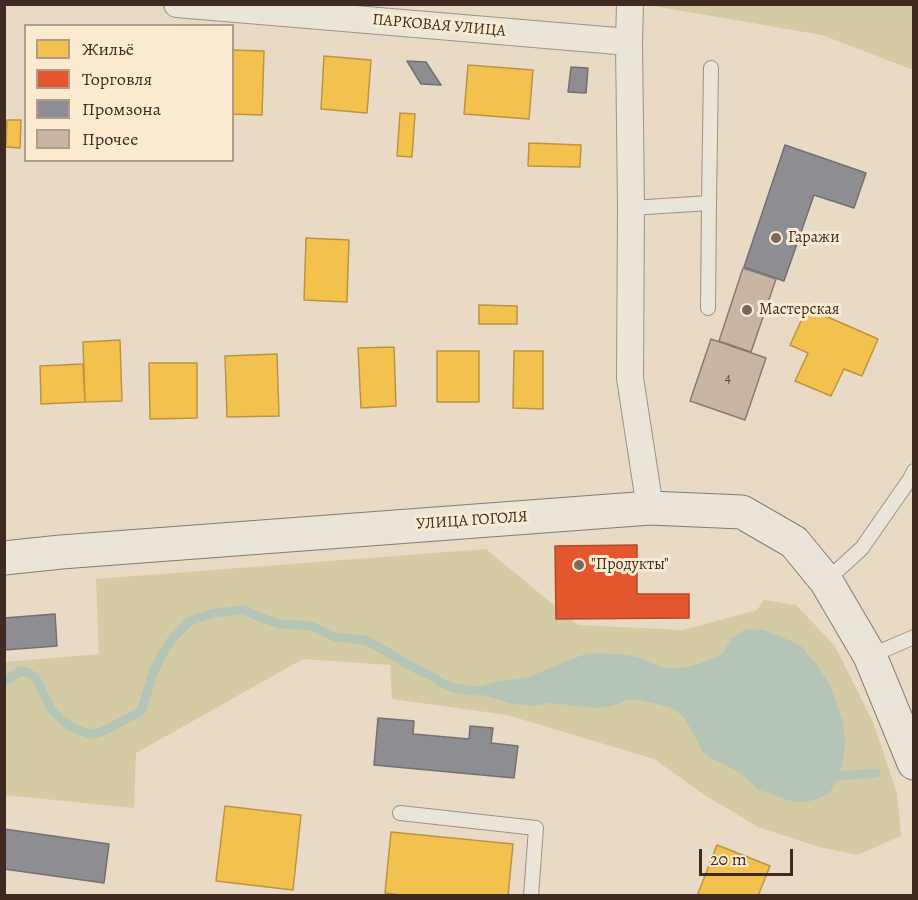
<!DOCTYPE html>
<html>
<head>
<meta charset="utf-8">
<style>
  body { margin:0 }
  #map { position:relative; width:918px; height:900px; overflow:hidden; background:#e8dac5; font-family:Alegreya,serif }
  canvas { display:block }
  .frame { position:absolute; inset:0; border:6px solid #3f2a22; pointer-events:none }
  .legend { position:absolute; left:24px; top:24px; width:210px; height:138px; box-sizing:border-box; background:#f9ead0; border:2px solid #af9d8a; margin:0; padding:8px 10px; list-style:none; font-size:18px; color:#3f2a22 }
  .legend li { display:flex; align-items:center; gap:12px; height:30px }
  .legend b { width:30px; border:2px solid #af9d8a }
  .scale { position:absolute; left:699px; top:849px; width:94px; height:27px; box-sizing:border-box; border:3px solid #3f2a22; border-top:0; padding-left:8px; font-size:18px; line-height:21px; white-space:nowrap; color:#3f2a22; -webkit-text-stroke:4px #f9ead0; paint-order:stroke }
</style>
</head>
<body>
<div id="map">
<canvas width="918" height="900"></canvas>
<div class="frame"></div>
<ul class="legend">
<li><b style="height:16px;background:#f2c14e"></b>Жильё</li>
<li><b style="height:16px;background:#e4572e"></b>Торговля</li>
<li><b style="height:16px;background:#8d8d92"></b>Промзона</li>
<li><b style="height:16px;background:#c8b5a3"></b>Прочее</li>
</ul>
<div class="scale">20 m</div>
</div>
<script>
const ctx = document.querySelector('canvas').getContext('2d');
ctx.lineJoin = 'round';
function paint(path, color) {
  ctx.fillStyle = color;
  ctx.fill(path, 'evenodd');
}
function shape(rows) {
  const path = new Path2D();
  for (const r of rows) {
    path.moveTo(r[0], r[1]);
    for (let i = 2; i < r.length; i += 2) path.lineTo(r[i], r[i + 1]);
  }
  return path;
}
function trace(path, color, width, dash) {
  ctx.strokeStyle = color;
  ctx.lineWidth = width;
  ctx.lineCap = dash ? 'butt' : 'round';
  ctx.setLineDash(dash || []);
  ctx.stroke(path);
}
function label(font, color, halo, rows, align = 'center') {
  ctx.font = font + ' Alegreya,serif';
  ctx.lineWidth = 6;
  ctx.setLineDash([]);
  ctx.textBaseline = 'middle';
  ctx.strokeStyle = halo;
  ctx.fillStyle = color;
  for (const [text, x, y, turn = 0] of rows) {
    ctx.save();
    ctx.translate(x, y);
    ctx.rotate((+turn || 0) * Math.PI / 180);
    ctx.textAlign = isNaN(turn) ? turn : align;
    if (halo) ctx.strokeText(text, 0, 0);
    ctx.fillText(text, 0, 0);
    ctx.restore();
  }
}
paint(shape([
  [653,4,913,5,913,70,822,35,653,6],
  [486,549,578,625,683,630,757,610,764,600,796,605,835,646,873,722,897,793,901,836,857,855,819,847,758,827,703,794,654,759,507,715,392,699,390,665,303,659,136,753,134,808,5,795,5,662,99,654,96,579]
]), '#d4cba4');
paint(shape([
  [749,629,763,630,794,642,801,646,817,665,830,685,843,722,845,744,842,766,835,785,829,793,819,798,807,802,794,802,759,790,740,773,711,758,703,752,684,717,672,708,639,700,628,700,612,706,596,708,550,703,532,706,508,703,472,691,481,686,500,681,528,677,585,654,600,653,627,655,641,658,659,666,670,668,681,668,692,666,719,656,722,654,731,639,744,630]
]), '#b4c5b7');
const homes = shape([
  [232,50,264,51,262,115,232,114,232,50],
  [324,56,371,60,367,113,321,109,324,56],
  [468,65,533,70,529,119,464,114,468,65],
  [400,113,415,114,412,157,397,156,400,113],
  [7,120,21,120,20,148,6,147,7,120],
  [529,143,581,145,580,167,528,166,529,143],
  [306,238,349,240,347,302,304,300,306,238],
  [479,305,517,306,517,324,479,324,479,305],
  [807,308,878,339,862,376,844,369,831,396,795,381,808,353,790,345,807,308],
  [120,340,122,401,85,402,83,342,120,340],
  [394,347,396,406,361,408,358,348,394,347],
  [437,351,479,351,479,402,437,402,437,351],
  [514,351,543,351,543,409,513,408,514,351],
  [277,354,279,416,227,417,225,356,277,354],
  [149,363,197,363,197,418,150,419,149,363],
  [83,364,85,402,41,404,40,366,83,364],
  [225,806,301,815,293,890,216,881,225,806],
  [391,832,513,844,508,896,410,896,385,893,391,832],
  [717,845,770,866,758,896,697,896,717,845]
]);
paint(homes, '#f2c14e');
trace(homes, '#bc9441', 1.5);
const shops = shape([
  [637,545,637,594,689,594,689,618,556,619,555,546,637,545]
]);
paint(shops, '#e4572e');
trace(shops, '#b24a2a', 1.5);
const industry = shape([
  [407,61,426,62,441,85,421,84,407,61],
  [571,67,588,68,586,93,568,92,571,67],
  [785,145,866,173,854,208,814,195,784,281,744,267,785,145],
  [55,614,57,646,4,650,4,618,55,614],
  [378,718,414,721,413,734,469,739,470,726,493,728,491,743,518,746,514,778,374,765,378,718],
  [4,829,109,844,104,883,4,869,4,829]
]);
paint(industry, '#8d8d92');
trace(industry, '#766f70', 1.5);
trace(shape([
  [4,682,20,671,29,673,36,679,51,709,61,719,70,726,80,731,90,734,99,733,138,713,142,709,153,673,164,651,172,639,190,621,213,613,243,610,262,618,281,624,311,626,335,637,365,640,393,655,408,665,433,677,441,683,455,688,472,691,483,691],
  [829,773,839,776,876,773]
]), '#b4c5b7', 9);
const building = shape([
  [743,268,776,279,751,352,719,341,743,268],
  [711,339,766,358,745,420,690,401,711,339]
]);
paint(building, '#c8b5a3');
trace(building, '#867b70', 1.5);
const lane = shape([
  [631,208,709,203,711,68],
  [708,308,709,203],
  [826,581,862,548,910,479,914,471],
  [870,656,914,637],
  [400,813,536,828,531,896]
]);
const street = shape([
  [177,4,629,42],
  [630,4,629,42,631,208,630,378,650,508]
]);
const secondary = shape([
  [4,558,61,552,650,508,742,512,794,542,826,581,870,656,914,763]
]);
trace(lane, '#9e9386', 16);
trace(street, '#9e9386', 28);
trace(secondary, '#867b70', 35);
trace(lane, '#ebe4d9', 14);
trace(street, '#ebe4d9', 26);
trace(secondary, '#ebe4d9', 33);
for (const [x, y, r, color] of [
  [776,238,6,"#7a685b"],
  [747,310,6,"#7a685b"],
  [579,565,6,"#7a685b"]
]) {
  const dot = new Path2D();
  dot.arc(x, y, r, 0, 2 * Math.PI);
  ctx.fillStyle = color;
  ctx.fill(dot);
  trace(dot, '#f9ead0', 2);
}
label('14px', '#614d42', null, [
  ["4",728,379]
]);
label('16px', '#3f2a22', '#f9ead0', [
  ["ПАРКОВАЯ УЛИЦА",439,26,5],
  ["УЛИЦА ГОГОЛЯ",472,521,-4]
]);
label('16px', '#3f2a22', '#f9ead0', [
  ["Гаражи",788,238],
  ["Мастерская",759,310],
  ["\"Продукты\"",591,565]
], 'left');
</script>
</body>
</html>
